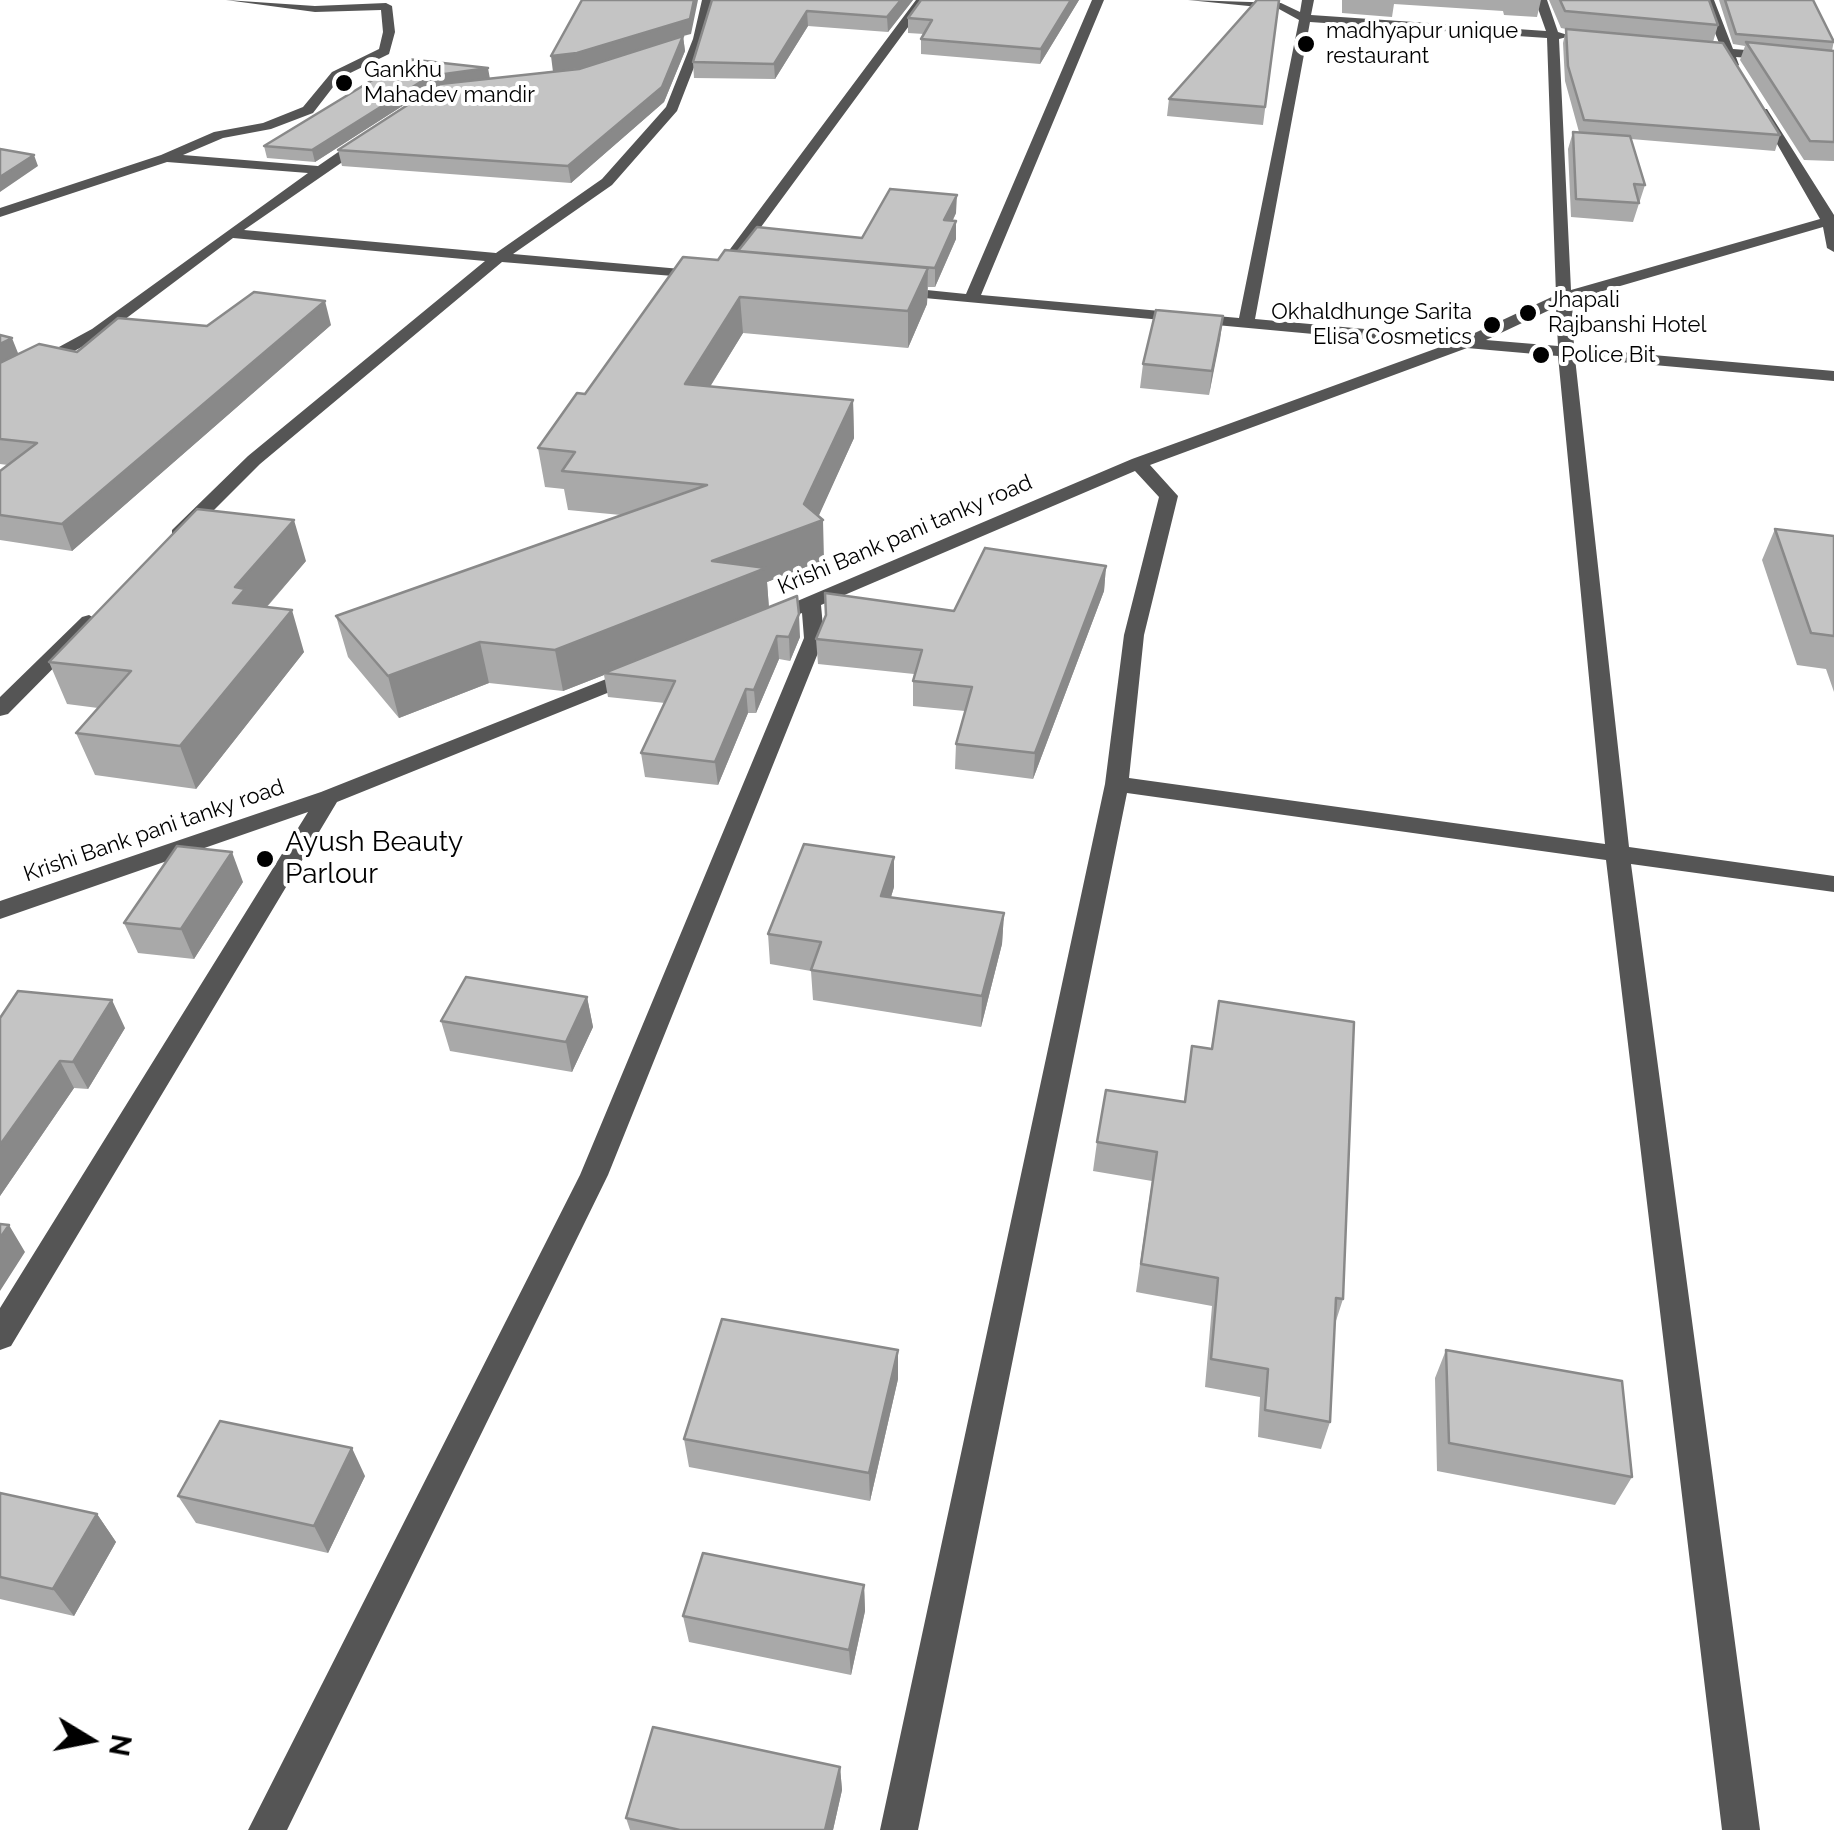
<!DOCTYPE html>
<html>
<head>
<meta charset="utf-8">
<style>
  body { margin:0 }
  #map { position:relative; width:1834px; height:1830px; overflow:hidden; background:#fff; font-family:Raleway,sans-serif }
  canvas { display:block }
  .north { position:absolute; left:40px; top:1690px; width:100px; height:100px; -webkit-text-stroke:8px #fff; paint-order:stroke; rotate:100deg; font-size:28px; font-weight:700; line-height:40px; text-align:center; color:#000 }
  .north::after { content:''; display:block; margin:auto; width:35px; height:45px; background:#000; clip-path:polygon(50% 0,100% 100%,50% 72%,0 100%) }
</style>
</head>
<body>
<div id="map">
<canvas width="1834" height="1830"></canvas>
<div class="north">N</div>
</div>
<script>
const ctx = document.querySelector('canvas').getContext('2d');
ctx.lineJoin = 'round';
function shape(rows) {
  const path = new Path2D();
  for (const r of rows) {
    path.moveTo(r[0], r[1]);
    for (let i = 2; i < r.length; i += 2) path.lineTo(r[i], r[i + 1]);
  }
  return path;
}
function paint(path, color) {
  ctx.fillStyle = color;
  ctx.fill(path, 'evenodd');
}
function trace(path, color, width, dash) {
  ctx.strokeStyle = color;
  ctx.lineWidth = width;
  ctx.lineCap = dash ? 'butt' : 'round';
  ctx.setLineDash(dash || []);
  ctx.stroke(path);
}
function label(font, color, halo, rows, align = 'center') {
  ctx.font = font + ' Raleway,sans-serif';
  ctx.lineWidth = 8;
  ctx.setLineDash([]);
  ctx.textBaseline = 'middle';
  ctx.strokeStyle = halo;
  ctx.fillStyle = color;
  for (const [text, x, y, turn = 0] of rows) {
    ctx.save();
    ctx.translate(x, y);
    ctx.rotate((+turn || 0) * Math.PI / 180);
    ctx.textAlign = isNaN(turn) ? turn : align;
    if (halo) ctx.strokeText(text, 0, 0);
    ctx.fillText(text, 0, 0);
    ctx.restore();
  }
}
paint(shape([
  [226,0,315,6,386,3,392,6,395,32,389,54,340,78,313,113,271,129,223,138,183,155,318,166,360,137,370,137,370,143,244,230,496,253,602,179,666,107,693,39,702,0,714,0,705,39,677,111,612,185,513,254,703,271,710,276,916,0,928,0,722,280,502,262,260,464,186,538,179,540,172,538,172,530,248,456,485,261,233,238,104,335,0,391,0,379,92,329,308,173,167,162,0,217,0,208,161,155,214,132,263,123,303,107,332,72,379,49,383,32,381,10,315,12,226,0],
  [1092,0,1104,0,981,295,1239,318,1299,20,1279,9,1188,0,1281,3,1300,12,1302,0,1314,0,1311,15,1546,31,1535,0,1547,0,1558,32,1571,36,1559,39,1571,290,1820,219,1757,109,1767,109,1834,215,1834,252,1827,248,1823,227,1572,300,1574,348,1834,371,1834,381,1575,358,1629,847,1834,876,1834,892,1631,864,1760,1830,1722,1830,1606,860,1127,793,918,1830,880,1830,1105,784,1124,635,1159,497,1135,471,821,605,824,638,608,1175,287,1830,248,1830,580,1175,804,638,802,613,769,626,762,624,759,620,762,616,1132,459,1443,346,892,295,889,292,897,287,966,294,1092,0],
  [1310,22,1547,38,1556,295,1464,338,1255,319,1310,22],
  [1556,307,1558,346,1486,340,1556,307],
  [1467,348,1558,356,1605,844,1129,778,1144,635,1178,496,1150,465,1467,348],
  [1702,0,1714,0,1733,49,1834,57,1834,65,1736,57,1739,65,1733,69,1723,56,1695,53,1699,46,1721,48,1702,0],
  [89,615,99,621,96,625,8,714,0,716,0,697,82,617,89,615],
  [634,668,642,669,645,674,642,679,337,802,11,1346,0,1350,0,1308,308,812,0,919,0,901,321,792,634,668]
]), '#555');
paint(shape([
  [712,0,913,0,888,32,808,26,775,79,694,78,693,62],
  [921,0,1079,0,1040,64,921,54,921,39,924,34,908,33,908,18],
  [1279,0,1263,125,1167,116,1169,99],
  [1342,0,1541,0,1537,17,1504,15,1503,11,1394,4,1392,17,1342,13],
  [1549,0,1709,0,1718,25,1713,42,1780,135,1775,151,1631,139,1645,185,1633,222,1571,217,1568,149,1573,132,1579,132,1565,81,1563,43,1566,29,1561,28],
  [1719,0,1813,0,1834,40,1832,51,1834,51,1834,161,1804,160,1740,60,1745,46,1733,44],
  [691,34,683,36,685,51,664,102,571,183,342,166,338,150,436,86,432,87,315,162,267,158,264,146,407,59,490,79,553,71],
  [956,213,953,220,956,239,935,287,928,287,927,304,908,348,743,333,710,387,853,400,854,438,818,516,824,560,767,582,769,608,800,637,790,661,779,659,756,713,748,713,718,785,645,777,641,753,665,703,608,697,604,675,563,691,489,683,399,718,348,657,336,616,621,515,568,510,564,489,545,487,538,448,585,394,718,260,738,252,862,238],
  [1223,316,1209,395,1140,388,1143,364],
  [331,325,72,551,0,540,0,471,8,465,0,464,0,335,18,354,77,352,207,326],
  [1775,529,1834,536,1834,692,1826,669,1797,665,1762,560],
  [306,561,267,607,304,652,196,789,95,775,76,733,98,708,67,704,49,662],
  [1106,566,1104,591,1033,779,955,769,956,744,965,711,913,706,913,681,914,674,818,664,816,639,954,611],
  [243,882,194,959,138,953,124,923],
  [894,887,891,897,1004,913,1002,944,981,1027,813,1000,811,971,770,964,768,934],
  [587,997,593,1027,572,1072,450,1051,441,1021],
  [1219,1001,1343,1299,1335,1324,1330,1422,1321,1449,1258,1437,1260,1397,1205,1387,1212,1306,1136,1292,1152,1181,1093,1171,1097,1142,1184,1102,1192,1046,1211,1049],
  [0,1018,125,1028,88,1089,74,1088,0,1196],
  [1446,1350,1632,1477,1615,1505,1437,1471,1435,1378],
  [898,1379,870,1501,689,1467,684,1439],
  [365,1476,328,1553,196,1523,178,1496],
  [0,1493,97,1514,116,1542,74,1616,0,1599],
  [864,1585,865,1611,851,1675,689,1642,683,1616],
  [840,1767,842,1790,833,1830,630,1830,626,1818]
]), '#a9a9a9');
paint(shape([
  [694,0,698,0,691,34,683,36,685,51,664,102,571,183,568,166,579,68,553,72,551,56],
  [901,0,913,0,888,32,887,17],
  [1071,0,1079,0,1040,64,1041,49],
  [807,11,808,26,775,79,774,64],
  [488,68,490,79,432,87,315,162,312,150,430,76],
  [34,155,38,166,0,192,0,177],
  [957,195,956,213,944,238,944,220],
  [956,221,956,239,935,287,935,268],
  [928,268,927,304,908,348,908,311],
  [740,297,743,333,688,422,685,384],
  [325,301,331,325,72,551,62,524],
  [1223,316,1220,340,1209,395,1212,371],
  [12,338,22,363,0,375,0,344],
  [853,400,854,438,816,522,823,520,824,560,767,582,769,609,604,673,604,675,563,691,555,650,712,561,804,504],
  [294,520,306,561,255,620,233,603,235,587],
  [1106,566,1104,591,1033,779,1035,753],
  [292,610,304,652,196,789,180,746],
  [799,614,800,637,790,661,789,637],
  [777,636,779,659,756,713,754,690],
  [480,642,489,683,399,718,388,676],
  [746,689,748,713,718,785,715,762],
  [232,852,243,882,194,959,181,929],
  [894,857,894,887,882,926,881,896],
  [1004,913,1002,944,981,1027,982,996],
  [587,997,593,1027,572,1072,566,1042],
  [112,1000,125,1028,88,1089,73,1062],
  [60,1061,74,1088,0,1196,0,1145],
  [9,1225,25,1252,0,1291,0,1238],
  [898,1350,898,1379,870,1501,869,1473],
  [352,1448,365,1476,328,1553,314,1526],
  [97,1514,116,1542,74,1616,53,1589],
  [864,1585,865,1611,851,1675,849,1650],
  [840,1767,842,1790,833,1830,825,1830]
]), '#898989');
const building = shape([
  [582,0,694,0,690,19,577,53,551,56,582,0],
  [712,0,901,0,887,17,807,11,774,64,693,62,712,0],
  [921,0,1071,0,1041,49,921,39,932,20,908,18,921,0],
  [1257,0,1279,0,1265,107,1169,99,1257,0],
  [1560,0,1709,0,1718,25,1565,11,1560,0],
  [1725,0,1813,0,1834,42,1736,34,1725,0],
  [1566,29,1723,43,1780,135,1584,120,1568,66,1566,29],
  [683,36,662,87,568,166,338,150,440,84,579,69,683,36],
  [1746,42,1834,51,1834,142,1810,141,1746,42],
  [407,59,488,68,430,76,312,150,264,146,407,59],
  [1573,132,1630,136,1645,185,1634,184,1639,203,1576,199,1573,132],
  [0,149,34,155,0,177,0,149],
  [890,189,957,195,944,220,956,221,935,268,738,251,757,227,862,238,890,189],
  [725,250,928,268,908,311,740,297,685,384,853,400,804,504,823,520,712,561,766,568,555,650,480,642,388,676,336,616,707,485,562,471,575,452,538,448,577,393,585,394,683,257,718,260,725,250],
  [254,292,325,301,62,524,0,515,0,471,37,443,0,439,0,363,39,344,77,352,118,318,207,326,254,292],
  [1156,310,1223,316,1212,371,1143,364,1156,310],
  [0,335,12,338,0,344,0,335],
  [197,509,294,520,235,587,245,589,233,603,292,610,180,746,76,733,131,671,49,662,197,509],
  [1775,529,1834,536,1834,636,1811,633,1775,529],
  [985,548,1106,566,1035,753,956,744,972,687,913,681,922,650,816,639,826,615,825,593,954,611,985,548],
  [797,596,799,614,789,637,777,636,754,690,746,689,715,762,641,753,675,681,604,673,797,596],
  [804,844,894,857,881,896,1004,913,982,996,811,970,821,942,768,934,804,844],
  [177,846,232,852,181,929,124,923,177,846],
  [466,977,587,997,566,1042,441,1021,466,977],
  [18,991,112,1000,73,1062,60,1061,0,1145,0,1018,18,991],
  [1219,1001,1354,1022,1343,1299,1336,1298,1330,1422,1265,1410,1268,1369,1211,1359,1218,1278,1141,1264,1157,1152,1097,1142,1106,1090,1185,1102,1192,1046,1212,1049,1219,1001],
  [0,1224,9,1225,0,1238,0,1224],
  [722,1319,898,1350,869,1473,684,1439,722,1319],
  [1446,1350,1622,1381,1632,1477,1449,1443,1446,1350],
  [220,1421,352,1448,314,1526,178,1496,220,1421],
  [0,1493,97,1514,53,1589,0,1577,0,1493],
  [703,1553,864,1585,849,1650,683,1616,703,1553],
  [653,1727,840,1767,825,1830,680,1830,626,1818,653,1727]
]);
paint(building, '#c4c4c4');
trace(building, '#898989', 2.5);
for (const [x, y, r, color] of [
  [1306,44,10,"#000"],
  [344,83,10,"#000"],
  [1528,313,10,"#000"],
  [1492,325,10,"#000"],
  [1541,355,10,"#000"],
  [265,859,10,"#000"]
]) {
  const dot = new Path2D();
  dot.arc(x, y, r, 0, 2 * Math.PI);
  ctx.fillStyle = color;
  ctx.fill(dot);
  trace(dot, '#fff', 4);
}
label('22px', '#000', '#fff', [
  ["madhyapur unique",1326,31],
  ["restaurant",1326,56],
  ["Gankhu",364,70],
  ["Mahadev mandir",364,95],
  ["Jhapali",1548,300],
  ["Rajbanshi Hotel",1548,325],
  ["Okhaldhunge Sarita",1472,312,"right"],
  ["Elisa Cosmetics",1472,337,"right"],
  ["Police Bit",1561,355]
], 'left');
label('22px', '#000', '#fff', [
  ["Krishi Bank pani tanky road",905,535,-23],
  ["Krishi Bank pani tanky road",154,831,-19]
]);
label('28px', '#000', '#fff', [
  ["Ayush Beauty",285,843],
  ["Parlour",285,875]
], 'left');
</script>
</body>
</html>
